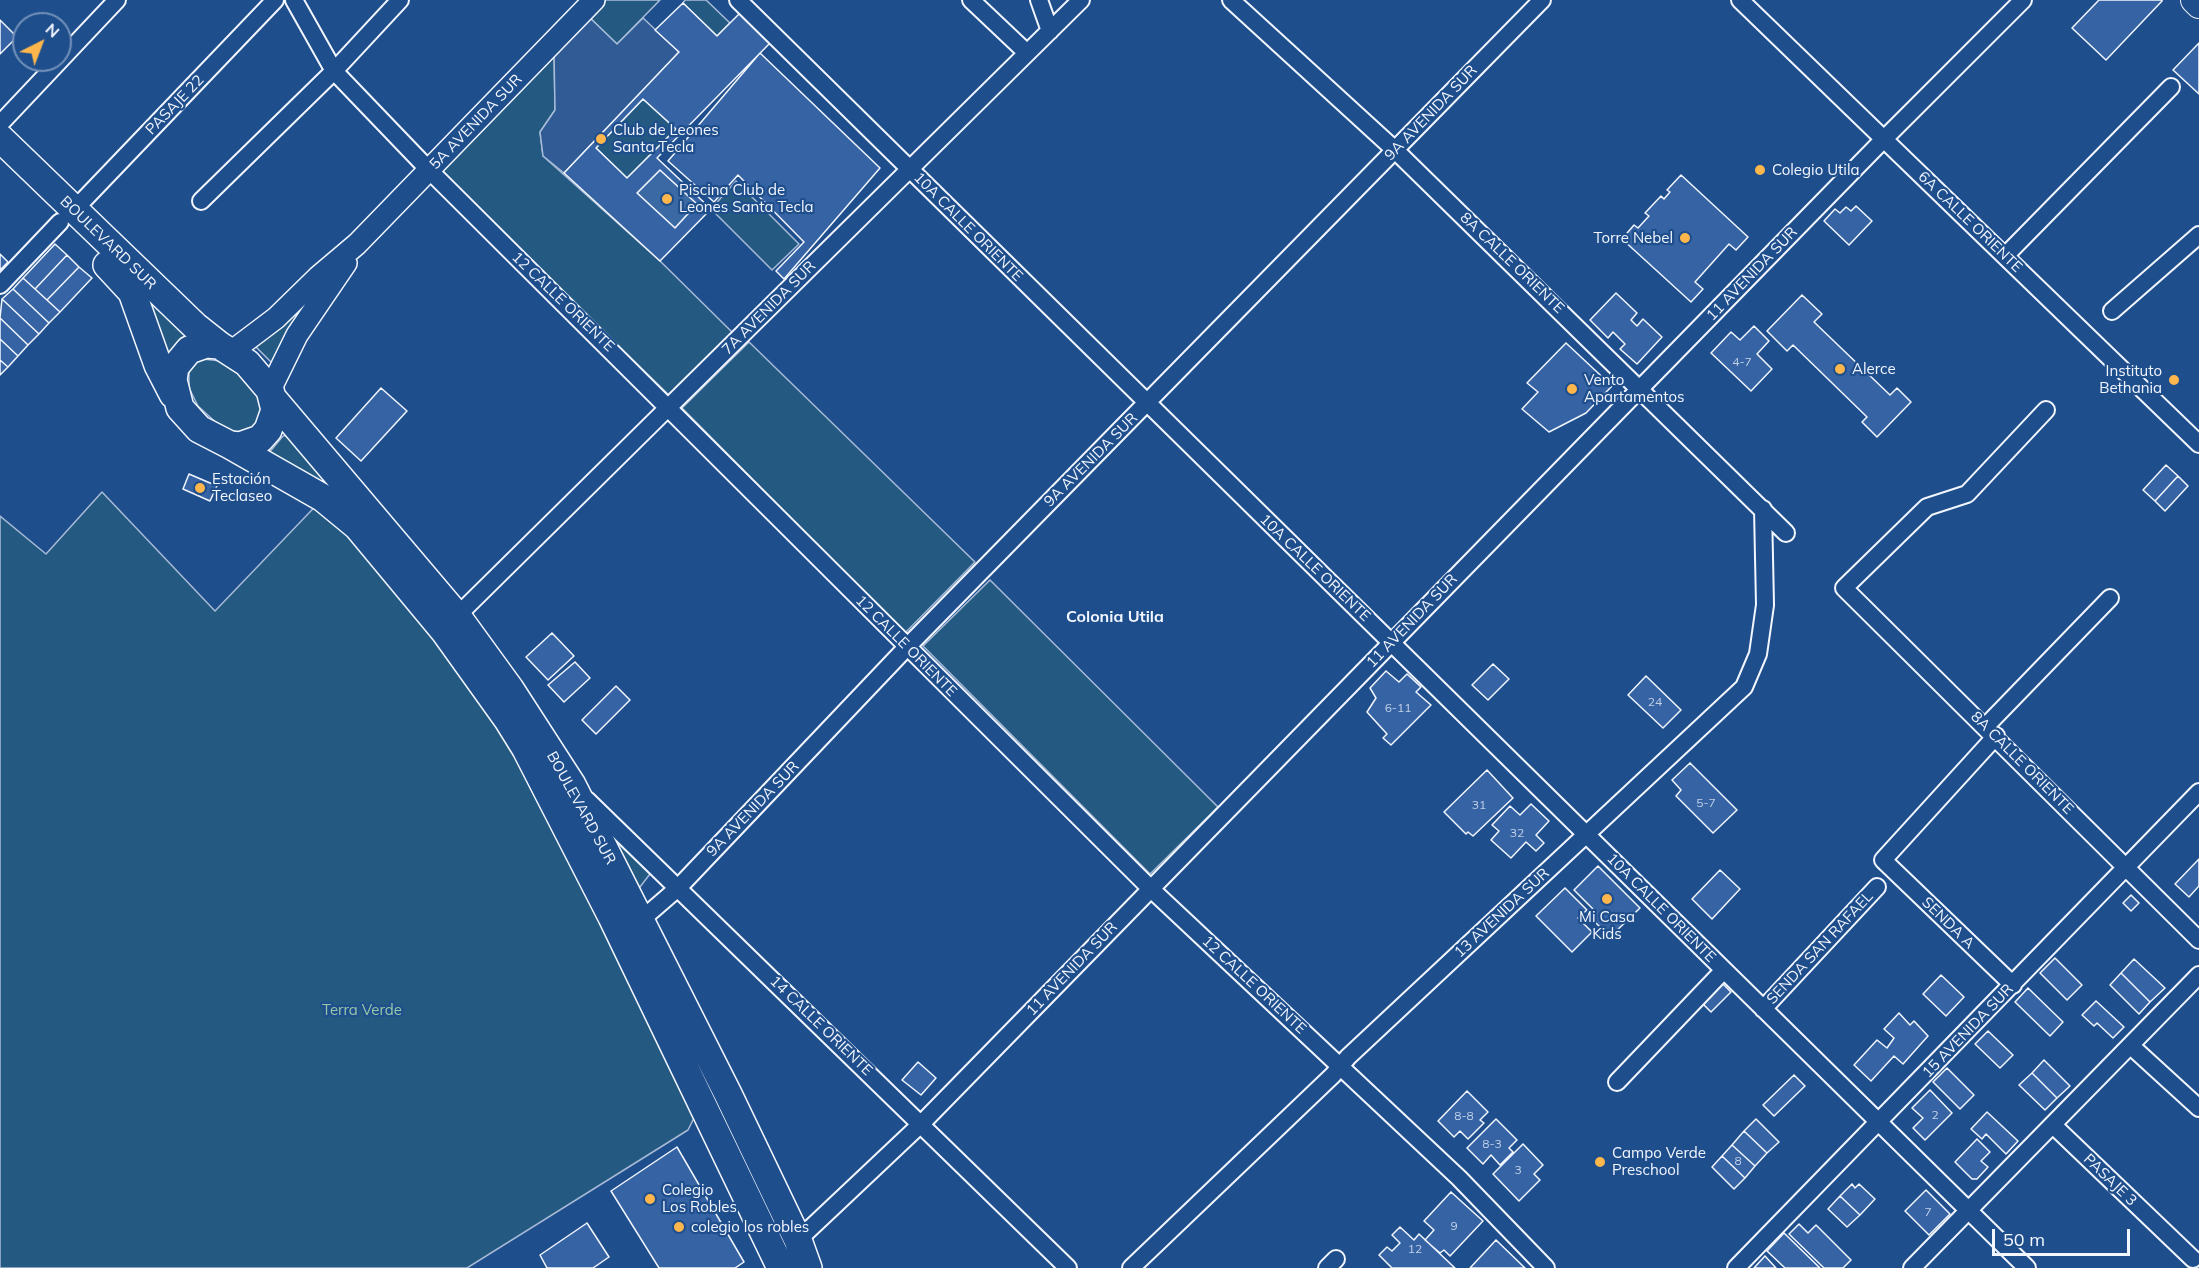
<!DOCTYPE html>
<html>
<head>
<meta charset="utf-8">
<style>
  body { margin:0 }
  #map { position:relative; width:2199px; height:1268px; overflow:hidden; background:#1f4e8c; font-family:Mulish,sans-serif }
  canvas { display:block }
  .north { position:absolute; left:12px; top:12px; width:60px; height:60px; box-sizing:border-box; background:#1f4e8c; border:2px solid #7391ba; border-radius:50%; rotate:42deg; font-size:16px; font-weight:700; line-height:24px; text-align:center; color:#f2f6ff }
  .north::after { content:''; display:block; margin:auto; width:21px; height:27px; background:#ffb74d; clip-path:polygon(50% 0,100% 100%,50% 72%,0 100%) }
  .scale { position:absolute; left:1992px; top:1229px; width:138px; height:27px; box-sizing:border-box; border:3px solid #f2f6ff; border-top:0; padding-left:8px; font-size:18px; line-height:21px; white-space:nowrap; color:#f2f6ff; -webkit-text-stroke:4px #1f4e8c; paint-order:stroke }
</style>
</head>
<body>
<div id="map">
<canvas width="2199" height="1268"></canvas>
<div class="north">N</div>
<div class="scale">50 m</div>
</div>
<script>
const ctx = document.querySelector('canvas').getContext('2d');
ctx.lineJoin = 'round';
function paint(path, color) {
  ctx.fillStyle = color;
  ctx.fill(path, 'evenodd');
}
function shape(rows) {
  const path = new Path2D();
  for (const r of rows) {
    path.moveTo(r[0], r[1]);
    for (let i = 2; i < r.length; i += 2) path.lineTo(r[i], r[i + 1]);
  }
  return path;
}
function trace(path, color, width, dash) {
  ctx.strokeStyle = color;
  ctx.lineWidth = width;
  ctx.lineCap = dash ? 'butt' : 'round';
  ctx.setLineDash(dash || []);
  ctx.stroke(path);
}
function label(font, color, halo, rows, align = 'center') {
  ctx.font = font + ' Mulish,sans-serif';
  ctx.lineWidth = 4.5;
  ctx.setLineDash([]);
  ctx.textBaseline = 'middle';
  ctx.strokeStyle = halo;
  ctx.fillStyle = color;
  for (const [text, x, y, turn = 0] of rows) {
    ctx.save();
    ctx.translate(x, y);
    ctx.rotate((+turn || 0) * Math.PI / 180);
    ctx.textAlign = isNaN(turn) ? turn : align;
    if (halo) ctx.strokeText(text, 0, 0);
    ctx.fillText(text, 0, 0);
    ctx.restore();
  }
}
const green = shape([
  [604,0,660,0,617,44,588,16,604,0],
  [685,0,706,0,730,23,717,36,683,3,685,0],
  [554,51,555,110,540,132,543,156,660,261,734,334,671,397,438,171,554,51],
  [643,99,676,129,627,178,596,148,643,99],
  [736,181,799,244,772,270,711,209,736,181],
  [143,284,191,334,168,354,165,350,143,284],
  [317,293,273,362,271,362,256,347,317,293],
  [749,342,975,562,905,633,682,408,749,342],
  [203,359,221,361,238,370,256,390,262,403,259,425,251,431,239,432,223,429,198,406,189,388,189,371,195,362,203,359],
  [290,435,361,516,518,755,695,1116,688,1130,467,1268,0,1268,0,516,46,554,102,492,215,611,330,491,268,454,283,436,290,435],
  [990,580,1218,807,1150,874,923,646,990,580],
  [615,835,650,874,633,896,608,840,615,835]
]);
paint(green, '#245a82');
trace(green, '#a8bbd7', 1.5);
const parking = shape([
  [588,16,617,44,643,18,679,52,564,173,543,156,540,132,555,110,554,51,588,16]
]);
paint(parking, '#305b95');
trace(parking, '#a8bbd7', 1.5);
const water = shape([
  [660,170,697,204,675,228,637,193,660,170]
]);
paint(water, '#3b69a3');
trace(water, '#a8bbd7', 1.5);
const building = shape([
  [2099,0,2162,0,2162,1,2106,60,2072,28,2099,0],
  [683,3,717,36,740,13,771,42,657,158,711,209,660,261,564,173,679,52,655,30,683,3],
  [643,99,676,129,627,178,596,148,643,99],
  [660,170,697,204,675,228,637,193,660,170],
  [0,20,17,37,0,54,0,20],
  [2199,43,2199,94,2173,70,2199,43],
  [760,53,880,168,784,279,776,271,804,242,738,175,714,202,668,161,760,53],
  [1681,175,1748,237,1736,250,1729,244,1695,282,1703,289,1691,302,1622,239,1634,225,1638,228,1649,216,1645,213,1661,196,1664,199,1670,192,1667,190,1681,175],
  [1856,206,1872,221,1849,245,1824,221,1835,209,1840,213,1846,207,1851,211,1856,206],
  [55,244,67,255,35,289,23,278,55,244],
  [0,254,8,262,0,270,0,254],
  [67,255,79,267,47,300,35,289,67,255],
  [79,267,92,278,60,312,47,300,79,267],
  [23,278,60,312,49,323,13,289,23,278],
  [13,289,49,323,39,334,2,299,13,289],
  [1616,293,1637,313,1631,320,1637,326,1643,319,1662,337,1637,364,1620,349,1625,344,1613,332,1608,338,1590,320,1616,293],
  [1802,295,1822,314,1814,322,1890,395,1897,388,1911,402,1877,437,1862,422,1867,417,1793,345,1787,351,1767,331,1802,295],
  [2,299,39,334,28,345,0,318,2,299],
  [0,318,28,345,18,356,0,339,0,318],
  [1754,326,1769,341,1757,354,1772,369,1751,391,1711,353,1731,332,1740,340,1754,326],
  [0,339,18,356,8,367,0,360,0,339],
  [1566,343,1612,386,1586,413,1549,432,1522,409,1538,392,1527,383,1566,343],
  [0,360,8,367,0,375,0,360],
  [381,388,407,411,361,461,336,438,381,388],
  [2166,465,2178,476,2155,501,2143,490,2166,465],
  [189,474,217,486,210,501,183,489,189,474],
  [2178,476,2188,486,2165,511,2155,501,2178,476],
  [552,633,574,656,548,680,526,657,552,633],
  [575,662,590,678,564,702,548,685,575,662],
  [1493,664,1509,679,1488,700,1472,685,1493,664],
  [1386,671,1399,682,1407,674,1421,687,1416,692,1431,705,1391,745,1383,738,1387,734,1367,712,1376,698,1370,688,1386,671],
  [1646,676,1681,710,1663,728,1628,695,1646,676],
  [616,686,630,700,596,734,582,720,616,686],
  [1690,763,1737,810,1713,833,1676,796,1681,790,1672,780,1690,763],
  [1487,770,1513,798,1473,836,1468,832,1466,834,1444,812,1487,770],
  [1531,804,1549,821,1536,835,1544,843,1536,851,1526,842,1511,858,1491,840,1499,831,1492,825,1510,806,1520,815,1531,804],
  [2199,859,2199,886,2189,897,2175,884,2199,859],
  [1598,866,1640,908,1610,937,1590,917,1593,909,1574,890,1598,866],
  [1720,870,1740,889,1712,919,1692,899,1720,870],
  [1565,888,1587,910,1578,918,1592,932,1572,952,1536,916,1565,888],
  [2131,895,2139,903,2131,911,2123,903,2131,895],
  [2055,958,2082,985,2067,1000,2040,973,2055,958],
  [2134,959,2165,988,2150,1002,2121,973,2134,959],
  [2121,973,2150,1002,2139,1014,2110,985,2121,973],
  [1941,975,1964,997,1946,1016,1923,994,1941,975],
  [1720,981,1731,992,1711,1012,1701,1002,1720,981],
  [2028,988,2063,1022,2050,1036,2015,1002,2028,988],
  [2096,1001,2124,1027,2113,1038,2097,1023,2094,1026,2082,1015,2096,1001],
  [1899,1013,1910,1025,1914,1021,1928,1036,1903,1064,1894,1056,1871,1081,1854,1065,1877,1040,1887,1048,1894,1038,1884,1029,1899,1013],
  [1988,1031,2013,1055,2000,1068,1975,1044,1988,1031],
  [2044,1060,2070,1086,2057,1098,2032,1073,2044,1060],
  [918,1062,936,1078,921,1095,902,1080,918,1062],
  [1947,1068,1974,1095,1960,1109,1933,1082,1947,1068],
  [2032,1073,2057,1098,2045,1110,2019,1085,2032,1073],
  [1794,1075,1805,1086,1774,1116,1763,1105,1794,1075],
  [1930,1090,1952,1113,1925,1140,1913,1128,1923,1118,1912,1108,1930,1090],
  [1467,1091,1488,1112,1480,1120,1484,1123,1468,1139,1460,1131,1454,1137,1438,1121,1467,1091],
  [1987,1112,2018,1141,2006,1154,1986,1134,1982,1139,1971,1129,1987,1112],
  [1496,1119,1517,1140,1509,1148,1513,1152,1500,1165,1491,1155,1483,1164,1467,1148,1496,1119],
  [1756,1119,1779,1142,1767,1153,1744,1131,1756,1119],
  [1744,1131,1767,1153,1755,1166,1732,1145,1744,1131],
  [1977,1139,1990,1152,1981,1161,1988,1167,1977,1179,1972,1179,1955,1162,1977,1139],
  [1523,1144,1543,1165,1534,1174,1540,1180,1519,1201,1493,1174,1523,1144],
  [1732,1145,1755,1166,1745,1178,1722,1156,1732,1145],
  [677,1147,744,1262,735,1268,659,1268,611,1191,677,1147],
  [1722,1156,1745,1178,1734,1189,1712,1167,1722,1156],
  [1852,1184,1855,1188,1859,1184,1875,1199,1860,1215,1840,1196,1852,1184],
  [1926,1190,1950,1214,1929,1235,1905,1211,1926,1190],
  [1451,1192,1483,1221,1450,1256,1444,1250,1440,1253,1425,1240,1434,1230,1424,1221,1451,1192],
  [1840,1196,1860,1215,1847,1227,1828,1209,1840,1196],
  [587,1223,609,1257,593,1268,547,1268,540,1255,587,1223],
  [1799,1224,1808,1233,1816,1225,1851,1260,1843,1268,1824,1268,1789,1234,1799,1224],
  [1400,1227,1414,1240,1419,1234,1455,1268,1392,1268,1379,1255,1387,1247,1392,1251,1400,1243,1392,1235,1400,1227],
  [1784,1233,1820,1268,1785,1268,1767,1251,1784,1233],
  [1496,1240,1525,1268,1470,1268,1496,1240],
  [1765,1256,1776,1268,1754,1268,1765,1256]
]);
paint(building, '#3563a3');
trace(building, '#f2f6ff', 1.5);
const minor = shape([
  [294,0,334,71,429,170,1151,889,1459,1178,1546,1268],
  [738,0,2027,1268],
  [971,0,1027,53],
  [1039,0,1050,31],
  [1231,0,1395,150,1786,533],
  [1740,0,2199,444],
  [0,124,117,0],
  [201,201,334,71,400,0],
  [74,210,275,0],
  [2005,256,2171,87],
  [0,285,60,222],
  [2112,311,2199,235],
  [2046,410,1967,494,1927,507,1844,588,2199,940],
  [457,616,1081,0],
  [1986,726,2110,598],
  [1996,736,1883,860,2013,985],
  [587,800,1068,1268],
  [641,920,678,888,907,647,1542,0],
  [1763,1009,1877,887],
  [2131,1046,2199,1108],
  [1617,1082,1724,970],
  [2053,1125,2193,1259],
  [798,1240,922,1123,1884,139,2023,0],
  [1131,1268,1333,1075,1348,1057,1744,687,1758,654,1765,605,1763,509],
  [1327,1268,1336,1259],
  [1736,1268,2199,792],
  [1912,1268,2199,975]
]);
const tertiary = shape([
  [231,352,276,318,318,277,357,244,594,0],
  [270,390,297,335,346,263]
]);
const primary = shape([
  [2194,0,2199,5]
]);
const trunk = shape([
  [0,138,195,326,219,345],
  [107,265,132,292,158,365,173,394],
  [206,344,219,345,247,363,270,390,275,410,268,430,260,439,240,446,230,445,199,429,180,408,173,380,175,367,189,350,206,344],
  [274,400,457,616,510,689,572,785,728,1094,798,1240,808,1268],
  [230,445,323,498,357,526,445,632,508,720,526,749,612,917,781,1268]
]);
trace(minor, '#f2f6ff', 20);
trace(tertiary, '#f2f6ff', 24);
trace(primary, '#f2f6ff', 28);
trace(trunk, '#f2f6ff', 30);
trace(minor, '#1f4e8c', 16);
trace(tertiary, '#1f4e8c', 21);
trace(primary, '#1f4e8c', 26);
trace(trunk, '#1f4e8c', 27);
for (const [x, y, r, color] of [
  [601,139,6,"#ffb74d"],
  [1760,170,6,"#ffb74d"],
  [667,199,6,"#ffb74d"],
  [1685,238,6,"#ffb74d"],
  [1840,369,6,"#ffb74d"],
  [2174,380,6,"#ffb74d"],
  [1572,389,6,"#ffb74d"],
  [200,488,6,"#ffb74d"],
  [1607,899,6,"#ffb74d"],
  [1600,1162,6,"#ffb74d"],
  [650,1199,6,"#ffb74d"],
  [679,1227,6,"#ffb74d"]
]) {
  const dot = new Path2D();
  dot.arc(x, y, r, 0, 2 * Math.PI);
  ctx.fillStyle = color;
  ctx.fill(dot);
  trace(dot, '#1f4e8c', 2);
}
label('12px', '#c3d1e8', null, [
  ["4-7",1742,362],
  ["24",1655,702],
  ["6-11",1398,708],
  ["5-7",1706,803],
  ["31",1479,805],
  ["32",1517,833],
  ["2",1935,1115],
  ["8-8",1464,1116],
  ["8-3",1492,1144],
  ["8",1738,1161],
  ["3",1518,1170],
  ["7",1928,1212],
  ["9",1454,1226],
  ["12",1415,1249]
]);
label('15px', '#f2f6ff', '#1f4e8c', [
  ["PASAJE 22",175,105,-46],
  ["9A AVENIDA SUR",1431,113,-46],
  ["5A AVENIDA SUR",476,122,-46],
  ["6A CALLE ORIENTE",1970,222,44],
  ["10A CALLE ORIENTE",968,227,45],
  ["BOULEVARD SUR",108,243,44],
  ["8A CALLE ORIENTE",1512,263,44],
  ["11 AVENIDA SUR",1752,274,-46],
  ["12 CALLE ORIENTE",563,302,44],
  ["7A AVENIDA SUR",769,308,-45],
  ["9A AVENIDA SUR",1091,460,-45],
  ["10A CALLE ORIENTE",1315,568,44],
  ["11 AVENIDA SUR",1412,621,-46],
  ["12 CALLE ORIENTE",906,646,45],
  ["8A CALLE ORIENTE",2022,763,45],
  ["BOULEVARD SUR",581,808,61],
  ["9A AVENIDA SUR",753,809,-46],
  ["10A CALLE ORIENTE",1661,908,45],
  ["13 AVENIDA SUR",1502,913,-43],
  ["SENDA A",1948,923,44],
  ["SENDA SAN RAFAEL",1820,948,-47],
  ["11 AVENIDA SUR",1072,969,-46],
  ["12 CALLE ORIENTE",1254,985,43],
  ["14 CALLE ORIENTE",821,1026,44],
  ["15 AVENIDA SUR",1968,1031,-46],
  ["PASAJE 3",2110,1180,44]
]);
label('15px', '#f2f6ff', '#1f4e8c', [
  ["Club de Leones",613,130],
  ["Santa Tecla",613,147],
  ["Colegio Utila",1772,170],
  ["Piscina Club de",679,190],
  ["Leones Santa Tecla",679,207],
  ["Torre Nebel",1673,238,"right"],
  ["Alerce",1852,369],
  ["Instituto",2162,371,"right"],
  ["Bethania",2162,388,"right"],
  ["Vento",1584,380],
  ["Apartamentos",1584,397],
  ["Estación",212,479],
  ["Teclaseo",212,496],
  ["Mi Casa",1607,917,"center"],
  ["Kids",1607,934,"center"],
  ["Campo Verde",1612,1153],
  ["Preschool",1612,1170],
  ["Colegio",662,1190],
  ["Los Robles",662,1207],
  ["colegio los robles",691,1227]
], 'left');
label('15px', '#97c8a6', '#1f4e8c', [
  ["Terra Verde",362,1010]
]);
label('bold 16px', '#f2f6ff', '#1f4e8c', [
  ["Colonia Utila",1115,617]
]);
</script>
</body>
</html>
